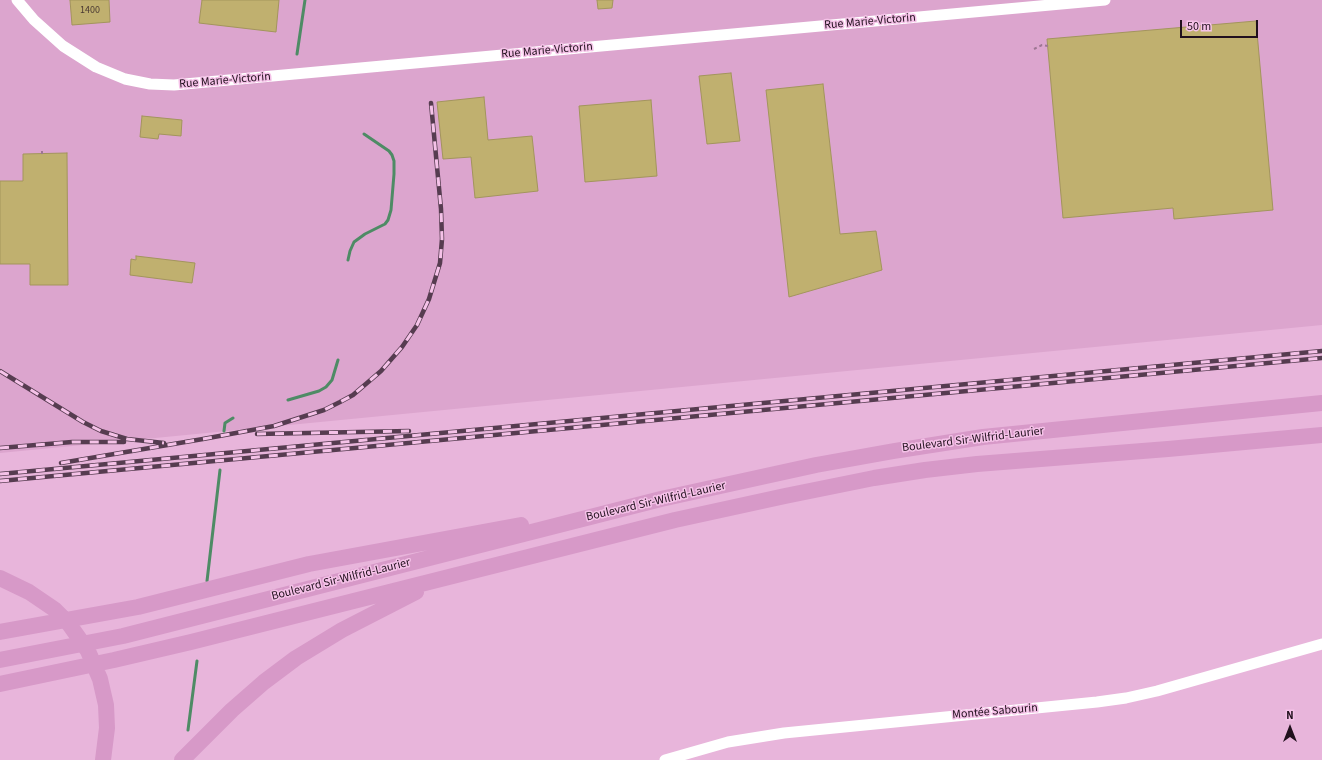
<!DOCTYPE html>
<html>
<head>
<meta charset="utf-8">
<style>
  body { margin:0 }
  #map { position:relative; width:1322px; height:760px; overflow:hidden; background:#e8b5db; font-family:"Source Sans 3",sans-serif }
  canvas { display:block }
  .north { position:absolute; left:1270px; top:708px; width:40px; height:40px; -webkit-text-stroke:3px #f5c2e8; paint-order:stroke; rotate:0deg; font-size:11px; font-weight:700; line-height:16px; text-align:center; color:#21101d }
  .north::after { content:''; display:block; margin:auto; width:14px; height:18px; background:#21101d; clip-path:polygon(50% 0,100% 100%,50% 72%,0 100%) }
  .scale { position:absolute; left:1180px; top:20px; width:78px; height:18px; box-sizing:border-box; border:2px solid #21101d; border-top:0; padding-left:5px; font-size:12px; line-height:14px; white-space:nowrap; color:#21101d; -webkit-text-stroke:3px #f5c2e8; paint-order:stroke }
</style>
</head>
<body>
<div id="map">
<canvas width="1322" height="760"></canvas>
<div class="north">N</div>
<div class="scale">50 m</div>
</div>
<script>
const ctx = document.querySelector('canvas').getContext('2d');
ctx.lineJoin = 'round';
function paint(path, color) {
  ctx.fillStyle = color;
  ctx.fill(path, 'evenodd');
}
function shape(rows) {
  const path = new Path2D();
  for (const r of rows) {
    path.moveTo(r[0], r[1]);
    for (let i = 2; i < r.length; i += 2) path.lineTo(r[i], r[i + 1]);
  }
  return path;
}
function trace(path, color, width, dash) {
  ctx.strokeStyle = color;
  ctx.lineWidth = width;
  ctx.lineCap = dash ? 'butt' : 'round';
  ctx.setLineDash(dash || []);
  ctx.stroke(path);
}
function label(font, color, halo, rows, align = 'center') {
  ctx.font = font + ' "Source Sans 3",sans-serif';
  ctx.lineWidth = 3;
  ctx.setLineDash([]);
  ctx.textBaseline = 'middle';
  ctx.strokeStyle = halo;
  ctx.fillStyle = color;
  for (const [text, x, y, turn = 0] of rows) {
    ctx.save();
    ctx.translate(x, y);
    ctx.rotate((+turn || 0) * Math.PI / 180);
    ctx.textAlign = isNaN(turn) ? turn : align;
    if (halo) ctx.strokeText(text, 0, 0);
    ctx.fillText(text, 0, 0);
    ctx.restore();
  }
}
paint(shape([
  [0,0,1322,0,1322,325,0,453]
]), '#dca5ce');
trace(shape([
  [297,54,305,0],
  [348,260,350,251,354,242,365,234,385,224,388,220,391,210,394,174,394,161,392,155,389,151,364,134],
  [288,400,319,391,326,387,332,380,338,360],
  [224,431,225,423,233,418],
  [207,581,220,470],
  [188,730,197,661]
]), '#4e8b65', 3);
const building = shape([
  [70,0,109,0,110,22,72,25,70,0],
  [202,0,279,0,276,32,199,23,202,0],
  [597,0,613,0,612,8,598,9,597,0],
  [1256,21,1273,210,1174,219,1173,208,1063,218,1047,39,1256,21],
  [731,73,740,141,707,144,699,76,731,73],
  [823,84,840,234,876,231,882,270,789,297,766,90,823,84],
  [484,97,488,140,532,136,538,191,475,198,471,157,443,159,437,102,484,97],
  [651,100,657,176,585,182,579,106,651,100],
  [142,116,182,120,181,136,159,134,158,139,140,137,142,116],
  [67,153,68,285,30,285,30,264,0,264,0,181,23,181,23,154,67,153],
  [136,256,195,263,192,283,130,275,131,259,136,260,136,256]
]);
paint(building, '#c0b06f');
trace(building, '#a3955d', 1);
trace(shape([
  [1034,49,1042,45,1048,46],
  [42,151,42,154]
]), '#9d7793', 2, [3, 3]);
trace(shape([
  [17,0,34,20,63,46,96,67,125,79,150,84,174,85,1105,0],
  [665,760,728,742,784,733,1097,702,1126,698,1157,691,1322,644]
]), '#fff', 11);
trace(shape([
  [0,578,29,592,54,609,69,624,88,651,100,679,106,705,107,728,103,760],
  [0,632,138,607,309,564,521,525],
  [0,660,123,636,661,499,816,465,894,451,983,437,1322,403],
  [0,684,114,660,191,642,675,520,785,496,874,478,925,470,977,464,1168,449,1322,435],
  [182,760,232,710,264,682,296,658,342,630,416,592]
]), '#d799c8', 16);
const rail = shape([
  [0,371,83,422,101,431,127,439,164,443],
  [257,434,409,431],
  [0,448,72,442,124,442],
  [61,463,203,439,274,426,324,410,340,402,353,395,381,371,402,347,417,325,429,299,440,263,442,239,441,209,431,103],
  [0,474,1322,351],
  [0,481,1322,358]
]);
trace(rail, '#563c50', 4.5);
trace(rail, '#f5c2e8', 3, [9]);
label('10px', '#493832', null, [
  ["1400",90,11]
]);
label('12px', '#21101d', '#f5c2e8', [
  ["Rue Marie-Victorin",870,22,-5],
  ["Rue Marie-Victorin",547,51,-5],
  ["Rue Marie-Victorin",225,81,-5],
  ["Boulevard Sir-Wilfrid-Laurier",973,440,-7],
  ["Boulevard Sir-Wilfrid-Laurier",656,502,-13],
  ["Boulevard Sir-Wilfrid-Laurier",341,580,-14],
  ["Montée Sabourin",995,712,-5]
]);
</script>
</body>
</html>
